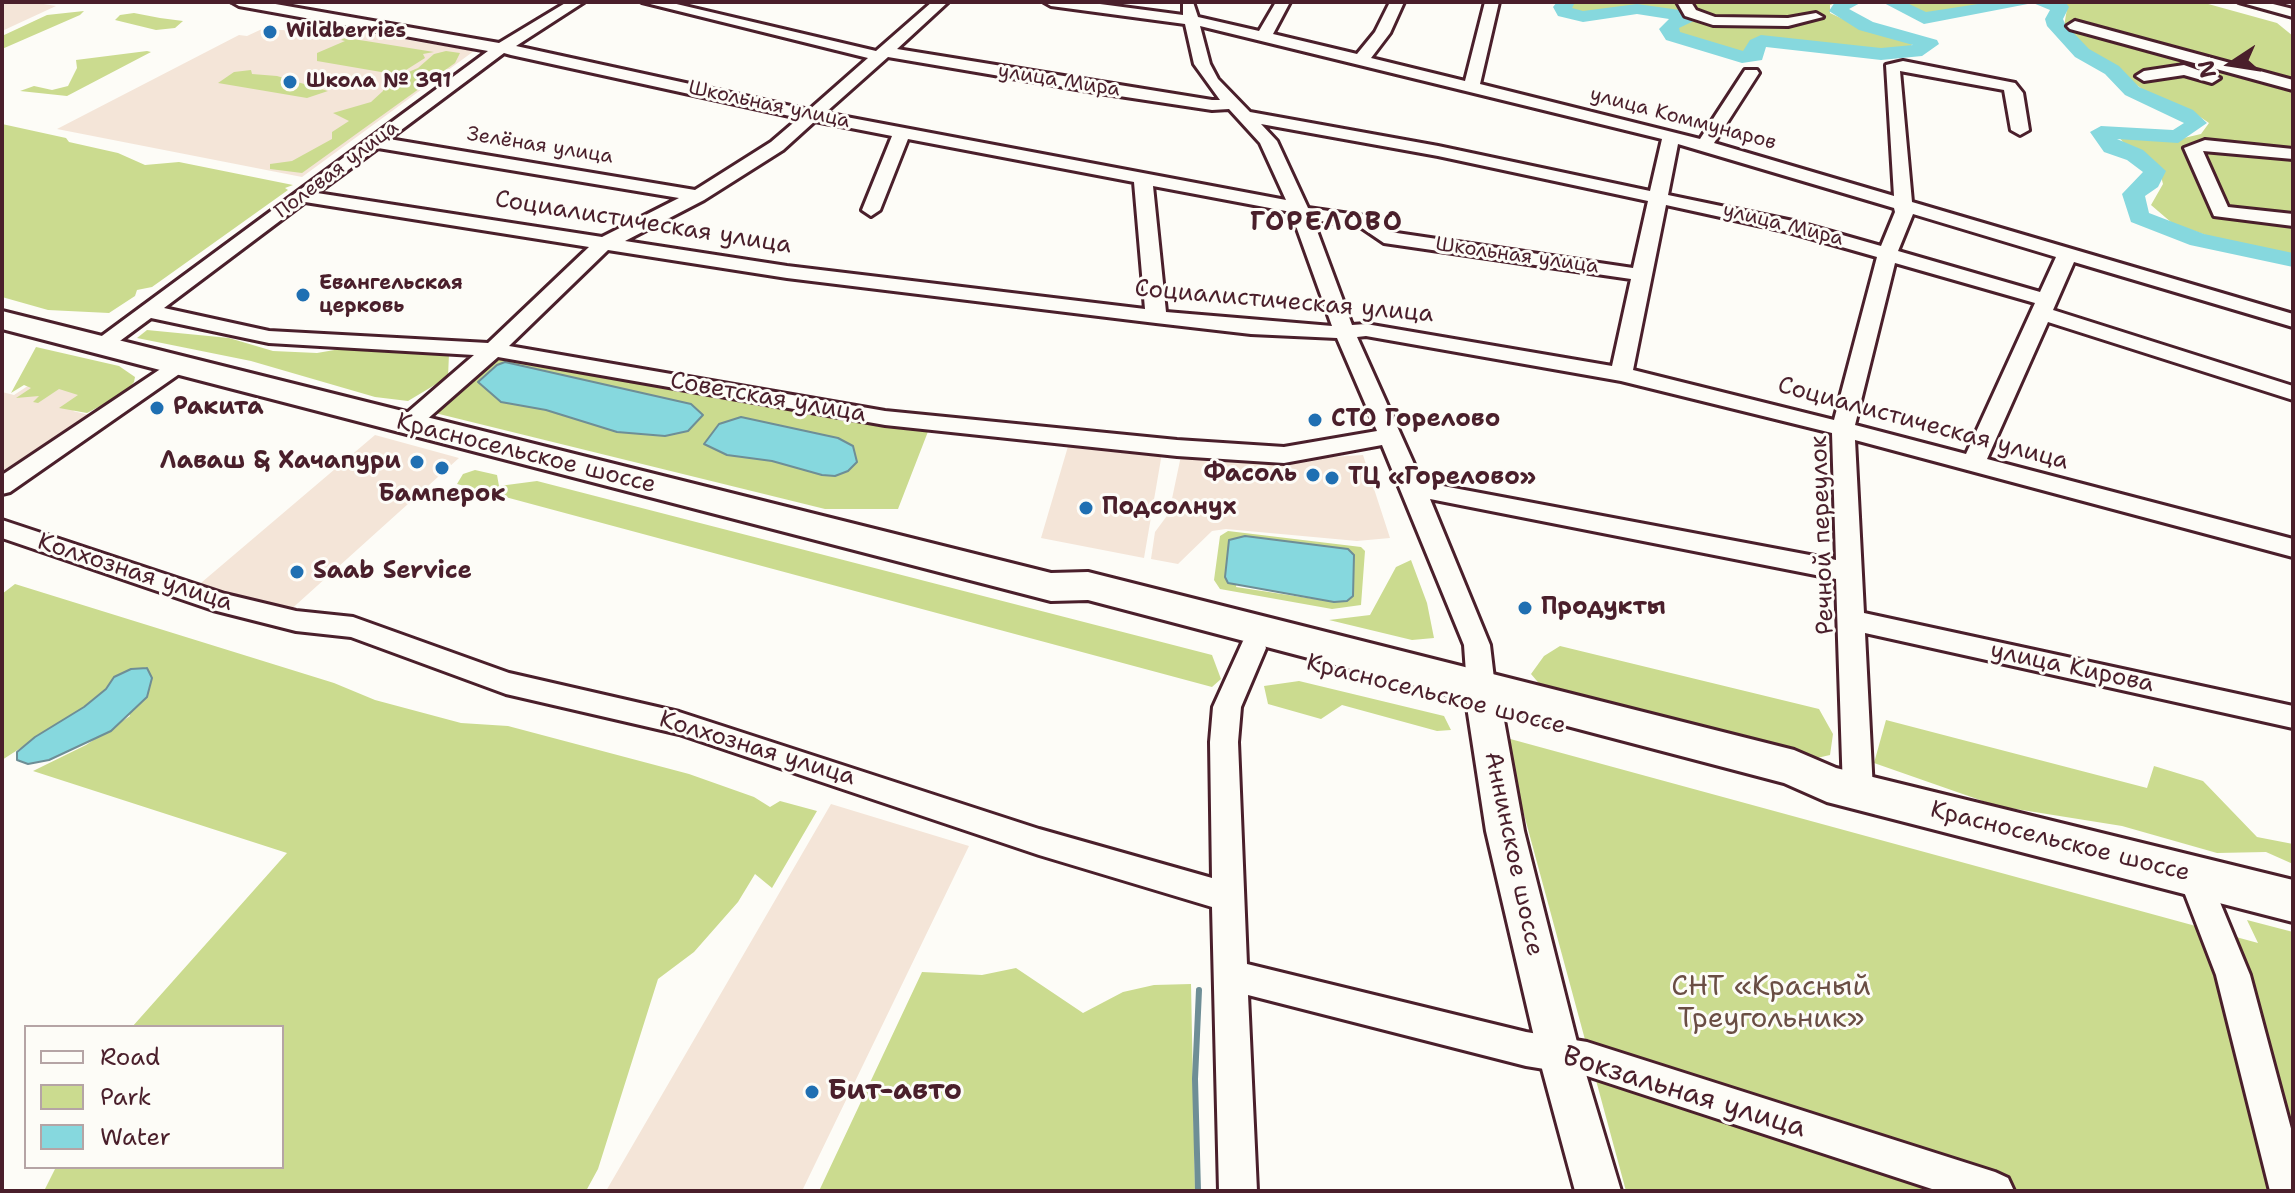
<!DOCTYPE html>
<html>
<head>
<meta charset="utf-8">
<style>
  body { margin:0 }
  #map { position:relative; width:2295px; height:1193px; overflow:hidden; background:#fdfcf7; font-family:"Shantell Sans",sans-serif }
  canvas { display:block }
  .frame { position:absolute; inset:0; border:4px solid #4a1f2b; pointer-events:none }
  .legend { position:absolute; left:24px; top:1025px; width:260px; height:144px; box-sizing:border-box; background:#fdfcf7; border:2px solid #b5a4a5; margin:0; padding:10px 14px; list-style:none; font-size:24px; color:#4a1f2b }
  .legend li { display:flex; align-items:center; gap:16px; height:40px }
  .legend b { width:40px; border:2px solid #b5a4a5 }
  .north { position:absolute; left:2191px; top:24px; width:80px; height:80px; -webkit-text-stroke:6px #fdfcf7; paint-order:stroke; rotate:258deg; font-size:22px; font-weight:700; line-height:32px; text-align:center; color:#4a1f2b }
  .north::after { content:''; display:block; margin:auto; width:28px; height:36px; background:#4a1f2b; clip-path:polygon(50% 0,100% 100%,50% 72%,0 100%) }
</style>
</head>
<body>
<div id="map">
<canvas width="2295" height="1193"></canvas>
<div class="frame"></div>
<ul class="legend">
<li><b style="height:10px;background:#fdfcf7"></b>Road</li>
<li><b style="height:22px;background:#cbdb8f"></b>Park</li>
<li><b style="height:22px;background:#86d8de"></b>Water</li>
</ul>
<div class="north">N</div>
</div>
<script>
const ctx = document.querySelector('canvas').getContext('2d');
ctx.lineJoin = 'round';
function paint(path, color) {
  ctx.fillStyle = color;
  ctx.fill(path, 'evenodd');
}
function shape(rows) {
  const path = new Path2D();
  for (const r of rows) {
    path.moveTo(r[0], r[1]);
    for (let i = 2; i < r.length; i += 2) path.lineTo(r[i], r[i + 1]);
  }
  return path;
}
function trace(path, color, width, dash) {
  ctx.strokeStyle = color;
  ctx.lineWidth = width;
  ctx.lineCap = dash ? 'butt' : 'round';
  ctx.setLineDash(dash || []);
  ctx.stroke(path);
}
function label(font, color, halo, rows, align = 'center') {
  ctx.font = font + ' "Shantell Sans",sans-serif';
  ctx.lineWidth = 6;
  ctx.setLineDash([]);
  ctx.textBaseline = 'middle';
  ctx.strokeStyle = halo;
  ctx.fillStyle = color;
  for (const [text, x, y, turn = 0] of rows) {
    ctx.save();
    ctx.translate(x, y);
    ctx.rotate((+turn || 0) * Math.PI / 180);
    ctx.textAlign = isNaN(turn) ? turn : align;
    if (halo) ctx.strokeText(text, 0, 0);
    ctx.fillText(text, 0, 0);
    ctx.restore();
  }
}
paint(shape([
  [2,2,31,2,56,6,2,31],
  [314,24,474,51,302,177,57,129,239,35,247,36,262,29,301,31],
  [40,378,97,393,73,411,89,415,2,476,2,392,14,395],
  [375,435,459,458,287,613,195,588],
  [1069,443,1162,453,1144,558,1041,538],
  [1182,451,1272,461,1363,455,1390,538,1357,541,1226,529,1212,531,1178,564,1151,559,1155,532,1169,513],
  [831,804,969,846,802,1191,606,1191]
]), '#f4e5d8');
paint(shape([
  [1571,2,1839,2,1830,5,1830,13,1864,29,1913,42,1910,48,1881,51,1765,36,1752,40,1753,48,1745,53,1734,52,1676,33,1679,26,1694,21,1676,11,1627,7,1582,15,1567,10],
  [1897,2,1993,2,1932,15,1920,14],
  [2060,2,2201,2,2277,23,2293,36,2293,254,2231,244,2172,223,2151,205,2163,184,2158,165,2127,147,2118,136,2171,141,2201,134,2209,123,2190,110,2156,99,2081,45,2064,26,2067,9],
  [84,11,80,15,2,49,2,36,47,15],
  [134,13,160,18,183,21,175,28,156,30,115,20,120,15],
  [345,38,366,41,434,52,423,54,425,58,406,70,387,73,317,61,317,53,345,41,341,40],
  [147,51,151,52,67,96,20,91,34,86,52,90,68,86,77,68,76,60],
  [446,51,460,53,455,63,302,173,270,169,270,164,292,161,332,139,332,132,349,121,333,113,371,102,383,91,385,82,418,68,434,54],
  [251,70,252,74,277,76,328,91,307,98,218,83,234,72],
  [2,124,66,138,69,142,118,153,145,165,179,162,293,185,285,188,288,190,152,287,137,290,135,296,109,313,48,310,2,297],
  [147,330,229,338,273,351,317,353,346,348,449,354,448,377,408,401,375,397,251,361,137,338],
  [36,347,119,366,135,377,134,382,125,393,87,413,59,408,78,395,59,389,38,403,33,402,39,396,16,398,31,388,24,385,11,393],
  [493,358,517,359,882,427,929,429,898,509,825,509,435,413],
  [538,370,691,404,688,431,665,436,617,432,546,410,501,402],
  [741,417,838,438,853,446,822,475,772,461,727,455],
  [475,470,497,475,499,486,537,481,1212,655,1221,679,1212,687,457,484,463,474],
  [1228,531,1361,547,1365,551,1361,605,1332,609,1220,589,1214,580,1220,536],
  [1245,536,1348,549,1334,602,1236,587],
  [1411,560,1427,603,1434,638,1412,640,1329,620,1370,615,1396,567],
  [15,584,334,683,375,700,461,723,508,726,689,774,754,797,770,807,780,801,817,811,772,888,755,874,738,902,694,952,658,979,598,1169,586,1191,44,1191,56,1167,282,1167,282,1027,132,1027,287,853,33,771,86,745,130,716,114,677,106,689,84,707,2,760,2,594],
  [1560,646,1819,709,1833,734,1830,755,1804,761,1548,694,1531,674,1544,656],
  [1299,681,1444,716,1451,730,1437,731,1342,705,1321,719,1268,704,1264,686],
  [1886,720,2147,788,2154,766,2203,781,2257,837,2293,844,2293,864,2266,852,2217,853,2122,826,1997,806,1874,763],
  [1503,737,2258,943,2247,920,2293,932,2293,1191,1626,1191],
  [1016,968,1083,1013,1123,992,1154,985,1191,984,1195,1191,819,1191,922,972,982,975]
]), '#cbdb8f');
const water = shape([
  [505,362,691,404,703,415,688,431,665,436,617,432,546,410,501,402,478,382,497,365,505,362],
  [741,417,838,438,853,446,857,462,848,471,835,476,822,475,772,461,727,455,704,444,719,424,741,417],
  [1245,536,1348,549,1354,555,1353,596,1347,601,1334,602,1228,583,1225,577,1229,540,1245,536],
  [147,668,152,678,147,697,111,731,49,760,28,764,17,760,17,752,35,737,84,707,106,689,114,677,131,669,147,668]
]);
paint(water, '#86d8de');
trace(water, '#6e8e96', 2);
trace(shape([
  [1198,1191,1195,1079,1199,990]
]), '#6e8e96', 6);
paint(shape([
  [1557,2,1575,2,1572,8,1583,11,1637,4,1687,11,1698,19,1679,28,1680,32,1743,51,1750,40,1761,35,1881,48,1913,45,1859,30,1829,11,1835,2,1862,2,1849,9,1873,22,1937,40,1939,44,1922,56,1881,60,1766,47,1762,60,1742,63,1666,40,1659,29,1669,19,1637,14,1583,22,1558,16,1553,7,1557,2],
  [1882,2,1905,2,1926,12,1991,2,2066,3,2069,7,2063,19,2065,24,2089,49,2119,66,2139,87,2193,110,2207,123,2178,143,2117,139,2143,150,2166,171,2158,187,2145,196,2149,213,2204,234,2293,253,2293,267,2190,245,2131,222,2122,194,2143,172,2127,160,2104,152,2090,132,2101,126,2173,130,2184,123,2125,95,2105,74,2075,57,2047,26,2045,19,2050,10,2033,3,1924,24,1882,2]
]), '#86d8de');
const minor = shape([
  [232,2,264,2,499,43,567,2,584,2,516,46,809,110,868,58,642,2,668,2,876,51,932,2,948,2,897,49,1212,100,1220,100,1194,64,1185,24,1051,6,1044,2,1085,2,1183,15,1183,2,1193,2,1198,17,1259,31,1276,2,1290,2,1273,34,1357,54,1375,32,1390,2,1404,2,1390,33,1371,58,1465,81,1485,2,1499,2,1480,84,1700,139,1745,70,1757,70,1759,73,1714,143,1894,196,1886,65,1903,61,2015,83,2023,93,2029,130,2020,135,2011,130,2004,90,1900,71,1912,202,2293,314,2293,327,2074,262,2053,310,2293,386,2293,400,2048,322,1987,459,2293,539,2293,557,1855,440,1864,613,2293,706,2293,728,1865,633,1873,791,1869,800,1858,803,1847,800,1843,791,1836,579,1430,499,1490,645,1495,687,1491,695,1481,698,1471,695,1467,687,1464,645,1382,445,1284,463,1177,456,885,425,498,357,416,429,408,431,400,429,397,424,400,419,474,355,269,343,151,318,109,349,95,349,91,345,95,341,488,51,239,6,232,2],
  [1200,26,1662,139,1650,191,1438,146,1250,112,1218,79,1210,64,1200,26],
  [504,53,511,55,799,118,771,142,695,190,389,139,504,53],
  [888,57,1106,94,1212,110,1229,109,1260,143,1286,200,825,113,888,57],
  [815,121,892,136,862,210,871,216,880,210,908,139,1134,182,1145,309,787,266,625,241,704,200,783,150,815,121],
  [1261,124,1438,156,1648,201,1633,268,1390,232,1371,217,1308,208,1277,141,1261,124],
  [1678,144,1894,208,1895,212,1881,246,1793,221,1668,195,1678,144],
  [378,148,679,198,602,237,317,193,378,148],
  [1153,186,1291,212,1332,326,1166,312,1153,186],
  [305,202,589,247,488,343,269,331,164,308,305,202],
  [1666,205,1789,232,1877,257,1834,420,1633,370,1666,205],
  [1913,214,2056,257,2040,292,1898,251,1913,214],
  [1313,220,1359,226,1384,243,1631,279,1612,366,1366,324,1352,325,1313,220],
  [608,250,787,278,1156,323,1251,334,1337,338,1377,431,1284,447,1177,440,885,411,509,346,608,250],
  [1895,263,2035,303,1966,454,1855,425,1895,263],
  [1366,336,1621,381,1832,433,1836,560,1422,482,1357,337,1366,336],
  [1677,2,1691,2,1696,10,1715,17,1788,18,1816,13,1823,17,1788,26,1713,25,1685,16,1677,2],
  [2239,2,2265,2,2293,9,2293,17,2239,2],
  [2075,21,2293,80,2293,90,2070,29,2067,26,2075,21],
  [2184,65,2220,78,2212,83,2184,75,2144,81,2136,76,2144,71,2184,65],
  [2205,140,2293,149,2293,159,2203,151,2228,207,2293,214,2293,226,2214,216,2184,148,2205,140],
  [177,358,185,360,188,365,185,370,10,492,2,494,2,475,177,358],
  [2,520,225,594,296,611,353,617,509,673,679,712,1039,829,1212,878,1210,742,1213,707,1243,641,1253,638,1263,641,1266,648,1241,707,1238,742,1247,964,1526,1032,1587,1042,1995,1172,2008,1178,2014,1191,1938,1191,1587,1076,1526,1066,1248,995,1257,1191,1219,1191,1212,907,1039,855,679,734,506,694,351,637,296,631,213,610,2,538,2,520],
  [2194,862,2205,866,2250,975,2293,1136,2293,1191,2270,1191,2216,975,2178,876,2183,866,2194,862]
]);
const major = shape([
  [1481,674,1493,678,1498,687,1524,831,1580,1054,1621,1191,1575,1191,1538,1054,1486,831,1464,687,1469,678,1481,674]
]);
const highway = shape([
  [2,311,1051,573,1088,572,1794,750,1836,768,2293,880,2293,922,1827,802,1784,783,1088,600,1051,601,2,329,2,311]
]);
trace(minor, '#4a1f2b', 6);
trace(major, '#4a1f2b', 6);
trace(highway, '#4a1f2b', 6);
paint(minor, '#fdfcf7');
paint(major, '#fdfcf7');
paint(highway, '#fdfcf7');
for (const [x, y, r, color] of [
  [270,32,8,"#1f6fb2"],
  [290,82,8,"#1f6fb2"],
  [303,295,8,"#1f6fb2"],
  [157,408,8,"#1f6fb2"],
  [1315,420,8,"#1f6fb2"],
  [417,462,8,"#1f6fb2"],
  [442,468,8,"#1f6fb2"],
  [1313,475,8,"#1f6fb2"],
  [1332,478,8,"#1f6fb2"],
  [1086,508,8,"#1f6fb2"],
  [297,572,8,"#1f6fb2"],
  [1525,608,8,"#1f6fb2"],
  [812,1092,8,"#1f6fb2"]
]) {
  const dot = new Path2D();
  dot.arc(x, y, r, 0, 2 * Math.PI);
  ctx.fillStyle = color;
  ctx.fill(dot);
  trace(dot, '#fdfcf7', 3);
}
label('bold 20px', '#4a1f2b', '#fdfcf7', [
  ["Wildberries",286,32],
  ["Школа № 391",306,82],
  ["Евангельская",319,284],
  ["церковь",319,307]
], 'left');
label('20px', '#4a1f2b', '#fdfcf7', [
  ["улица Мира",1059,81,9],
  ["Школьная улица",769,105,12],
  ["улица Коммунаров",1683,119,15],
  ["Зелёная улица",540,146,9],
  ["Полевая улица",337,170,-37],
  ["улица Мира",1783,225,14],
  ["Школьная улица",1517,256,8]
]);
label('24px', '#4a1f2b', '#fdfcf7', [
  ["Социалистическая улица",643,223,9],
  ["Социалистическая улица",1284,302,5],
  ["Советская улица",768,398,10],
  ["Социалистическая улица",1923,424,15],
  ["Красносельское шоссе",526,454,14],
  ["Речной переулок",1823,535,-92],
  ["Колхозная улица",135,573,18],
  ["улица Кирова",2072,668,12],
  ["Красносельское шоссе",1436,695,14],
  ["Колхозная улица",757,749,17],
  ["Красносельское шоссе",2060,842,14],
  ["Аннинское шоссе",1513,854,78]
]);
label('bold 24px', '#4a1f2b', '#fdfcf7', [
  ["Ракита",173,408],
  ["СТО Горелово",1331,420],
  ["Лаваш & Хачапури",401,462,"right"],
  ["Фасоль",1297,475,"right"],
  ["ТЦ «Горелово»",1348,478],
  ["Бамперок",442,495,"center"],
  ["Подсолнух",1102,508],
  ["Saab Service",313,572],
  ["Продукты",1541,608]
], 'left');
ctx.letterSpacing = '2px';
label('bold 26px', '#4a1f2b', '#fdfcf7', [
  ["ГОРЕЛОВО",1327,223]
]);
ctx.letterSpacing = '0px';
label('28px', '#6a4e44', '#fdfcf7', [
  ["СНТ «Красный",1771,988],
  ["Треугольник»",1771,1020]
]);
label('bold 28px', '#4a1f2b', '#fdfcf7', [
  ["Бит-авто",828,1092]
], 'left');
label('28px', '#4a1f2b', '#fdfcf7', [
  ["Вокзальная улица",1684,1093,17]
]);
</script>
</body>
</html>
